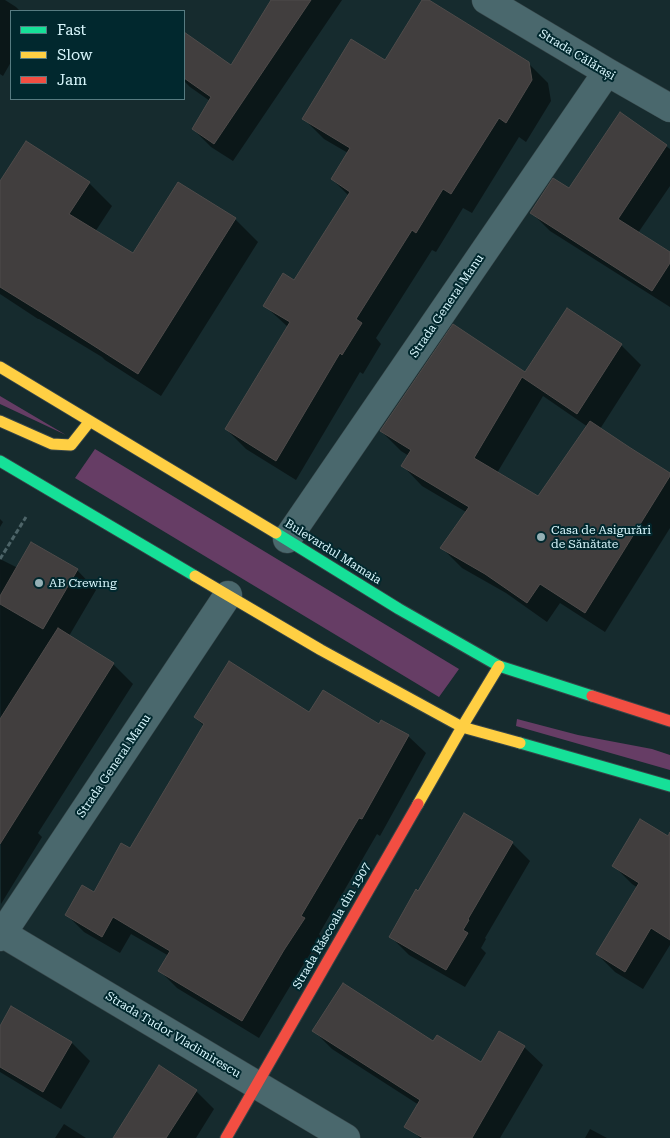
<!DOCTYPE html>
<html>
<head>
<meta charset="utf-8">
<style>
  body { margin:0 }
  #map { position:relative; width:670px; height:1138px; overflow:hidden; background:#162b2e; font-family:"Roboto Serif",serif }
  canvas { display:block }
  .legend { position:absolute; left:10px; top:10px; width:175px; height:90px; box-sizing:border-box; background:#01282e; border:1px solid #577b81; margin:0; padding:6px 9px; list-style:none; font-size:15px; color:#d9f7fd }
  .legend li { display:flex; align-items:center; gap:10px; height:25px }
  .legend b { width:25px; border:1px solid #577b81 }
</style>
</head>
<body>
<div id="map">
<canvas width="670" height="1138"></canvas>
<ul class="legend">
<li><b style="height:6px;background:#16e098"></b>Fast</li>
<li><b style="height:6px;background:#ffcf43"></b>Slow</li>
<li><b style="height:6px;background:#f24e42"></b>Jam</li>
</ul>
</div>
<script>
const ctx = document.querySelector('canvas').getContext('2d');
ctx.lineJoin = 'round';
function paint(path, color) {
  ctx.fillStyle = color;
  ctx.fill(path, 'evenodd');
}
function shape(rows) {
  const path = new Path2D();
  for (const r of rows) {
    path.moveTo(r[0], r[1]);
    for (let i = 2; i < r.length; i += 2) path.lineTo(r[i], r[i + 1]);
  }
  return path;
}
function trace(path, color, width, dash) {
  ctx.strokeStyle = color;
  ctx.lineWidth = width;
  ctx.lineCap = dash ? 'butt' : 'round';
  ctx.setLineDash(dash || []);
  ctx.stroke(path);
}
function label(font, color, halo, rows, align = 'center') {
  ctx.font = font + ' "Roboto Serif",serif';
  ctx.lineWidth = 4;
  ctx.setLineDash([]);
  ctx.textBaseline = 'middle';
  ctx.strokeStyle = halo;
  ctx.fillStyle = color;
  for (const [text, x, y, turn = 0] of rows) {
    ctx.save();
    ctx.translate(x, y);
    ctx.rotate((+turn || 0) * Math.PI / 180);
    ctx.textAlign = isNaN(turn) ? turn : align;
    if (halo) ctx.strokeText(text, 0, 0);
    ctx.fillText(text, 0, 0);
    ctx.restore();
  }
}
paint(shape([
  [0,396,66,435,0,404],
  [95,449,459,669,439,697,75,478],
  [517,719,578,735,652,749,670,755,670,770,516,726]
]), '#663d65');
paint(shape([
  [0,0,5,0,16,7,20,11,11,11,11,62,3,76,0,74],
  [273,0,342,0,233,161,211,147,193,129,210,101,190,87,184,81,184,52,192,40,232,67],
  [423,0,427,0,528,63,548,83,551,101,526,142,519,137,472,213,463,208,436,252,432,250,376,338,381,344,363,374,360,372,296,480,246,449,226,429,288,327,265,306,294,281,349,196,332,179,348,153,324,139,304,119,386,61],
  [620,114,670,149,670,186,638,233,670,254,670,307,550,231,532,213,569,189],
  [0,183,89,183,112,206,95,232,134,255,235,219,258,242,161,396,105,360,102,357,39,319,38,319,0,294],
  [621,345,641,365,600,429,670,474,670,528,605,632,560,603,547,622,506,593,462,568,442,548,466,512,422,486,403,466,409,456,401,451,381,431,526,373],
  [543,396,588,427,539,498,497,473],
  [0,519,3,522,0,527],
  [0,559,18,568,77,570,96,590,69,636,113,664,133,684,38,833,42,837,1,904],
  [310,713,380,726,408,736,426,753,380,836,377,834,319,934,321,937,301,968,259,1038,177,988,160,971,169,956,131,934,120,953,84,932,67,915,94,894,130,850,204,726,195,717],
  [670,839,670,945,643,989,615,972,597,954,638,888,632,884,614,866],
  [512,843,530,861,485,938,486,939,481,948,486,953,465,987,409,955,390,936],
  [12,1008,72,1043,90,1061,61,1109,0,1072,0,1028],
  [314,1031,434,1043,482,1063,499,1033,524,1047,543,1065,500,1138,420,1138,407,1125,419,1105,332,1049],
  [196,1091,214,1109,196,1138,114,1138],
  [64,1124,86,1138,55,1138],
  [590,1129,607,1138,585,1138]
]), '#0007');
const building = shape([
  [271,0,311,0,214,144,192,129,211,97,184,78,184,32,231,65,271,0],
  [422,0,429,0,529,62,532,80,506,123,499,118,451,194,443,189,416,233,412,230,356,319,362,323,342,355,340,353,276,461,225,429,290,322,263,306,283,273,294,280,350,192,331,179,350,148,302,119,351,39,385,60,422,0],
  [620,112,667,145,618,219,670,252,670,263,652,291,530,213,553,178,569,188,620,112],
  [26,141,90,182,69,214,133,253,178,182,236,218,138,374,55,321,0,287,0,181,26,141],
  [567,308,622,344,577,414,522,377,474,458,538,496,590,421,629,447,670,473,670,476,585,613,540,584,527,603,485,574,440,548,469,507,401,466,411,450,380,431,453,324,525,372,567,308],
  [31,542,78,569,43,629,0,604,0,596,31,542],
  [58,628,114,663,0,844,0,719,58,628],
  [229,661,309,712,323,690,379,724,381,720,409,735,362,819,359,818,301,916,305,918,284,950,242,1021,158,971,170,951,113,917,102,937,65,915,82,885,94,892,121,843,130,848,204,724,194,717,229,661],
  [464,813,513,842,468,919,469,920,463,930,468,933,446,970,389,937,416,889,418,891,464,813],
  [640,819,668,836,670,832,670,940,651,928,625,972,596,954,639,883,612,866,640,819],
  [343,983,433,1041,437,1035,481,1062,499,1031,525,1046,472,1138,423,1138,404,1127,420,1100,312,1031,343,983],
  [11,1006,72,1042,43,1092,0,1067,0,1026,11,1006],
  [159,1065,197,1090,166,1138,113,1138,159,1065]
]);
paint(building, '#413e3e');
trace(building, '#4f4b4a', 1);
const street = shape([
  [486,0,607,72,670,108],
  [287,539,607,72],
  [0,932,346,1138],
  [0,937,228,595]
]);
const fast = shape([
  [0,461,195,576],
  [276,533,399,609,499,666,592,696],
  [520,743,670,786]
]);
const slow = shape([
  [0,367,276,533],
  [0,421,52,444,71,445,90,421],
  [195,576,321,650,462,727,520,743],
  [418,804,462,727,499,666]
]);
const jam = shape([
  [592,696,670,721],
  [226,1138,418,804]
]);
trace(street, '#364548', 29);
trace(fast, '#364548', 13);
trace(slow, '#364548', 13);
trace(jam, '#364548', 13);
trace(shape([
  [0,559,26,517]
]), '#4d6468', 3, [5, 2.5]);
trace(street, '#4a686d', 28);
trace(fast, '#16e098', 11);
trace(slow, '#ffcf43', 11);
trace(jam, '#f24e42', 11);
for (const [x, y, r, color] of [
  [541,537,5,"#95b0b5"],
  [39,583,5,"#95b0b5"]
]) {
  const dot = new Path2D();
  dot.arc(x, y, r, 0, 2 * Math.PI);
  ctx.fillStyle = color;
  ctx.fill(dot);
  trace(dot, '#01282e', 2);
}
label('12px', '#d9f7fd', '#01282e', [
  ["Strada Călărași",577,55,31],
  ["Strada General Manu",447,306,-56],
  ["Bulevardul Mamaia",333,552,32],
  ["Strada General Manu",114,766,-56],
  ["Strada Răscoala din 1907",332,926,-60],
  ["Strada Tudor Vladimirescu",173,1035,31]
]);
label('12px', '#d9f7fd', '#01282e', [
  ["Casa de Asigurări",551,530],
  ["de Sănătate",551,544],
  ["AB Crewing",49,583]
], 'left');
</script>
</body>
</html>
